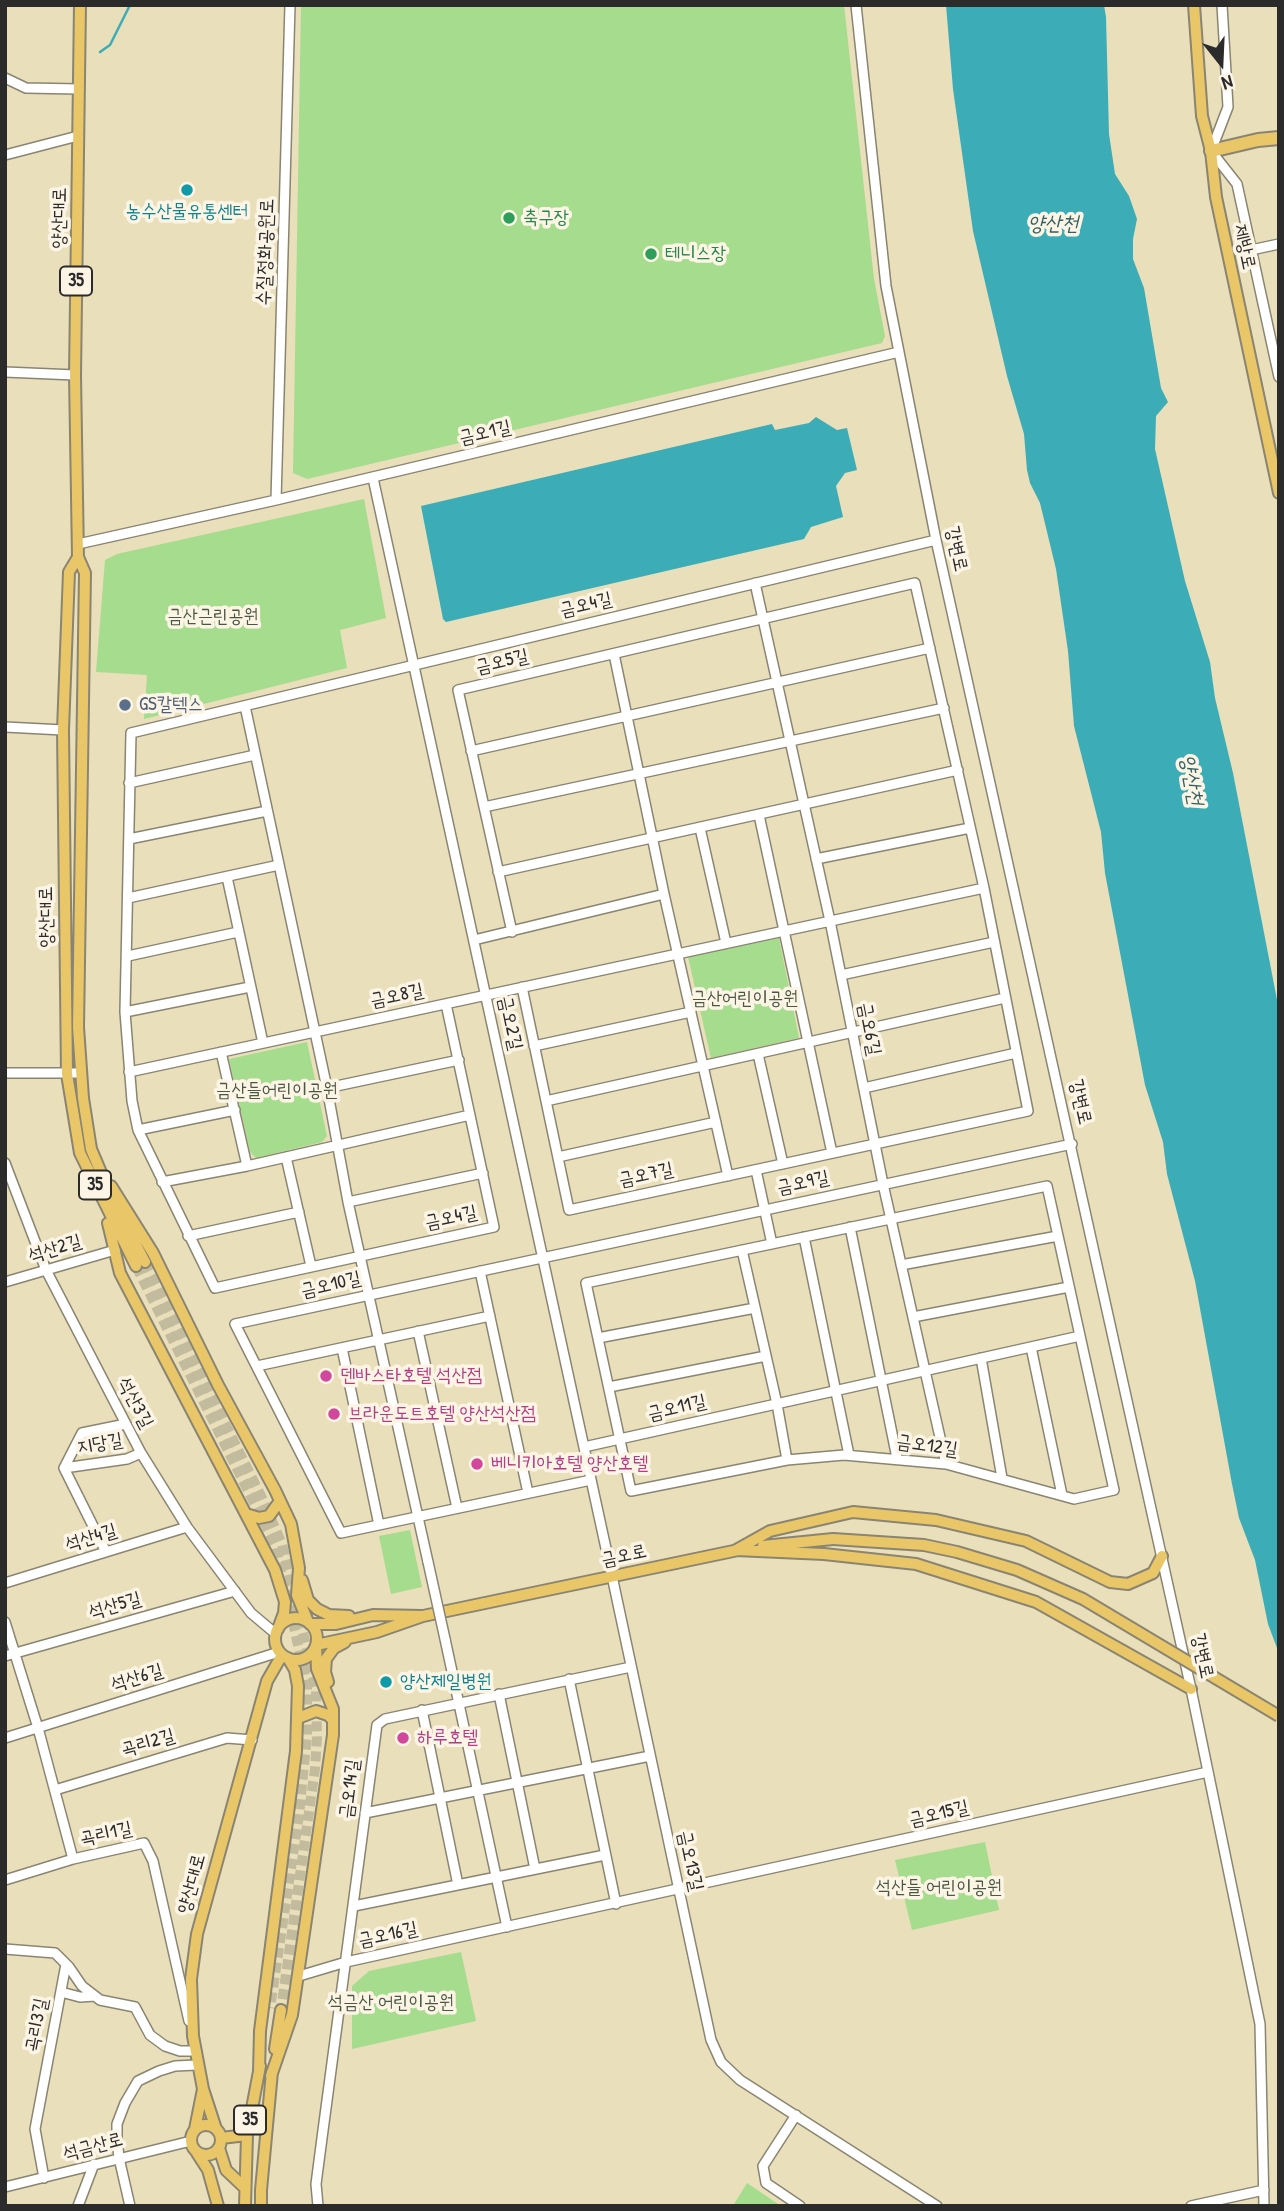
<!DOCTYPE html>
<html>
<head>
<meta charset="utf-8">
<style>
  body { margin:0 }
  #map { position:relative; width:1284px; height:2211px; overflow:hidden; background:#e9dfba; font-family:"Patrick Hand",sans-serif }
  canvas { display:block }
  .frame { position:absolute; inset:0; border:7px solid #2b2b2b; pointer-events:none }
  .north { position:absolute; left:1186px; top:28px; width:70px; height:70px; -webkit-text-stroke:5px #fcf5e5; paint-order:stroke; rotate:162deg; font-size:19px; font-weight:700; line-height:28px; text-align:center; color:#2b2b2b }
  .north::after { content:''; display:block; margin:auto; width:24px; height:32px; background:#2b2b2b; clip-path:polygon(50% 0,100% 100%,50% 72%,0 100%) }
</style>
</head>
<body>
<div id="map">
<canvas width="1284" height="2211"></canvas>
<div class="frame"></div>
<div class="north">N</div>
</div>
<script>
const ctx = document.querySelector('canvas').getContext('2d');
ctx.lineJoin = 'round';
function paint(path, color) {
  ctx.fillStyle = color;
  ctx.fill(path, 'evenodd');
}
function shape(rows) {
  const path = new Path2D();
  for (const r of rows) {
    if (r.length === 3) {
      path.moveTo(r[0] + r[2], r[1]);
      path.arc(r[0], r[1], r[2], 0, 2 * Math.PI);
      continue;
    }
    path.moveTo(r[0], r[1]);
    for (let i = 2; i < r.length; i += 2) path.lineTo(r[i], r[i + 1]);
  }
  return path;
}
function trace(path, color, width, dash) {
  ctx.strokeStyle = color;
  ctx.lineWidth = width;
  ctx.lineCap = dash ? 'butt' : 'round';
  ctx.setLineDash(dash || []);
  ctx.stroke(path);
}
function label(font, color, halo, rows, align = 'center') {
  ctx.font = font + ' "Patrick Hand","Poor Story",sans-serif';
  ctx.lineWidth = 7;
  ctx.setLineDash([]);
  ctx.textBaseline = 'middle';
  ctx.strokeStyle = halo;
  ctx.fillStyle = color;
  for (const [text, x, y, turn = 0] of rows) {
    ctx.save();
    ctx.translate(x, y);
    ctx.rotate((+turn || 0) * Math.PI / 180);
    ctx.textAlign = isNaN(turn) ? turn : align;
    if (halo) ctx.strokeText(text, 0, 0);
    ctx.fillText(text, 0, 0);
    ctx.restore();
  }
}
paint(shape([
  [301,5,844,5,874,279,885,336,882,343,307,479,293,473],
  [364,499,386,618,340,630,347,668,144,719,147,675,96,672,105,560,117,554],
  [779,938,799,1038,711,1058,688,957],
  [307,1042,327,1136,322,1142,256,1158,250,1152,229,1059],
  [410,1530,422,1587,391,1594,379,1536],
  [985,1842,999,1910,912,1930,895,1860],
  [461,1952,476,2021,352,2049,352,1986,369,1971],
  [747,2183,781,2206,733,2206]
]), '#a5dc8d');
paint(shape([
  [946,5,1104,5,1106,17,1109,134,1115,174,1129,196,1137,219,1133,239,1133,259,1144,288,1161,388,1168,402,1156,416,1155,449,1185,581,1210,662,1215,698,1233,773,1279,1010,1279,1672,1277,1648,1268,1624,1255,1560,1239,1518,1232,1484,1195,1281,1167,1174,1163,1142,1145,1085,1105,873,1101,832,1074,726,1068,651,1056,569,1040,503,1030,483,1027,470,1024,434,1007,376,973,231,953,89],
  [816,417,837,430,847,428,857,470,845,473,836,486,843,517,811,527,804,539,446,622,443,619,421,506,772,424,775,430,809,423]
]), '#3cacb7');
trace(shape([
  [100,52,110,45,130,5]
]), '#3cacb7', 2.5);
trace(shape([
  [145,1262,262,1498,282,1544,316,1688,317,1737,315,1769,281,2010],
  [136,1266,276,1547,307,1685,307,1735,299,1815,270,2008]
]), '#c3bb9d', 10, [10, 5]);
const minor = shape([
  [856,5,886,286,936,540,1191,1689,1260,2024,1264,2206],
  [1222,5,1228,107,1211,151,1237,184,1279,377],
  [5,78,26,88,79,89],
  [5,155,78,136],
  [1251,250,1279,244],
  [5,372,75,375],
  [373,478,612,1576,711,2040,721,2062,740,2080,937,2206],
  [276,500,290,5],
  [78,544,276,500,899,352],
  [755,583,830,921,883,1184,946,1464],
  [614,654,664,894,728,1176],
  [245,706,327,1088,348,1202,428,1562],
  [5,727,63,730],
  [471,751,930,648],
  [129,783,255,755],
  [484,807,944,708],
  [759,815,832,1153],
  [700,828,726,943],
  [129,839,267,811],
  [816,859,970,828],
  [498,872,958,770],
  [227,877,263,1043],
  [128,898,279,865],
  [512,932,458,690,915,583,984,888,1028,1111,569,1210,522,987],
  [474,940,664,894],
  [128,956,238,932],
  [841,975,994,942],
  [446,1004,494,1227,215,1288,138,1130,132,1101,125,1012,131,733,936,540],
  [125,1012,250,987],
  [534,1046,691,1012],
  [221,1052,247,1166],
  [758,1054,783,1164],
  [129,1072,984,888],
  [5,1073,81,1073],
  [327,1088,459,1060],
  [864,1088,1016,1053],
  [546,1101,1005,998],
  [138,1130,235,1110],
  [286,1157,311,1266],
  [558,1157,716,1122],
  [5,1163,46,1270,141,1453,187,1527,251,1613,276,1634],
  [756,1170,772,1244],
  [162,1182,247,1166,470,1115],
  [1047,1186,1114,1490,1074,1499,946,1464,844,1455,787,1460,631,1491,586,1283,1047,1186],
  [348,1202,483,1173],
  [850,1227,897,1458],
  [188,1236,299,1212],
  [804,1237,849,1455],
  [742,1250,777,1404,787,1460],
  [901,1265,1058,1236],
  [480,1271,528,1493],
  [5,1282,115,1250],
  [913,1317,1069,1287],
  [418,1331,457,1508],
  [598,1338,755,1308],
  [1031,1347,1062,1495],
  [342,1348,379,1525],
  [981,1358,1002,1478],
  [257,1366,490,1316],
  [609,1387,766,1356],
  [584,1447,1080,1336],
  [64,1468,106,1552],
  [64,1468,82,1433,126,1424],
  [64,1468,127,1459,141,1453],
  [591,1480,341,1533,235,1324,1072,1144],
  [5,1583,187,1527],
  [5,1622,38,1728,73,1859],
  [445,1639,507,1927],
  [5,1656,235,1591],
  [569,1679,616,1904],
  [499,1694,535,1869],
  [422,1710,458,1885],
  [5,1738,279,1652],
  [55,1790,227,1738,252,1740],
  [365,1813,650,1756],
  [5,1880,73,1859,144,1843,153,1861,189,2021],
  [354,1906,605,1855],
  [5,1949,55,1953,69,1967,82,1986,95,1996],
  [299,1976,346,1962,1208,1772],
  [61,1992,80,1997,95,1996,100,2000,135,2007,150,2035,165,2046,180,2051,195,2051],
  [796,2115,763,2166,766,2183,800,2206],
  [44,2178,35,2129,66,1964],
  [5,2187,191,2141],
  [78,2206,94,2164],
  [130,2206,119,2158,117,2139,117,2124,125,2103,138,2081,159,2071,175,2066,197,2065],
  [318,2206,316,2184,322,2138,377,1725,385,1719,631,1667],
  [1191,2206,1264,2190]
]);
const major = shape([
  [80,5,75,375,78,557,85,573,78,1027,83,1098,91,1149,113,1201,145,1262],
  [1194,5,1202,116,1211,151,1216,197,1279,493],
  [78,557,69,572,63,730,67,1074,80,1153,136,1266],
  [111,1186,153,1253,218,1385,275,1490,291,1524,299,1568,297,1595,308,1622],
  [108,1223,120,1273,275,1570,285,1602,284,1613,278,1629],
  [246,1514,259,1518,269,1516,280,1501],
  [763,1546,833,1539],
  [736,1550,824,1554,916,1564,1036,1602,1191,1689],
  [736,1550,770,1531,853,1512,936,1520,1026,1541,1110,1582,1128,1584,1153,1573,1162,1556],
  [302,1580,308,1600,317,1609,329,1615,349,1616],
  [423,1616,743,1549],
  [296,1639,21],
  [310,1624,336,1624,373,1615,423,1616,377,1632,316,1645],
  [328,1682,325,1672,326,1659,334,1648,345,1642],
  [298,1718,316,1711,328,1715,333,1720],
  [275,2049,281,2010],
  [259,2072,260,2031,296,1751,298,1686,295,1670,288,1658],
  [271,2076,292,2015,333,1735,333,1709,317,1669,316,1646],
  [206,2140,15],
  [195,2129,203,2089],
  [216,2129,203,2089,193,2036,191,1979,197,1934,267,1681,282,1655],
  [221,2138,247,2135],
  [219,2148,226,2170,245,2188],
  [197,2153,208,2170,218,2206],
  [245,2206,247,2135,260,2066],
  [261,2206,261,2190,272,2072]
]);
const highway = shape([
  [1211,151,1258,140,1279,138]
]);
trace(minor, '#8a8572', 12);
trace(major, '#8a8572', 14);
trace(highway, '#8a8572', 16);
trace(minor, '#fff', 9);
trace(major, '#e9c769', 10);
trace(highway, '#e9c769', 12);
const minorBridge = shape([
  [428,1562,445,1639]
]);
const majorBridge = shape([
  [833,1539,924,1545,957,1552,1017,1570,1083,1599,1279,1716]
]);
trace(minorBridge, '#8a8572', 12, []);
trace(majorBridge, '#8a8572', 14, []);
trace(minorBridge, '#fff', 9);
trace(majorBridge, '#e9c769', 10);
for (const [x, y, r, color] of [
  [187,190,7,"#0f9aa8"],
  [509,218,7,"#2e9e5b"],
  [651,254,7,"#2e9e5b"],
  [125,705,7,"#5c6f8a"],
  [326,1376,7,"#d1479c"],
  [334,1414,7,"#d1479c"],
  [477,1464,7,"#d1479c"],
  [386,1682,7,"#0f9aa8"],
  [403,1738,7,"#d1479c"]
]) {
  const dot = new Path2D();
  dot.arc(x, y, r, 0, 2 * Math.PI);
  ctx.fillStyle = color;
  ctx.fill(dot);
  trace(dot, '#fcf5e5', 2.5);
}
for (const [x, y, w] of [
  [76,281,32],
  [95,1185,32],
  [250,2120,32]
]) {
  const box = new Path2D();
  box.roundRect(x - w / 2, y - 14.5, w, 29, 5);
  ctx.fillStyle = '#fcf5e5';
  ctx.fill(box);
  trace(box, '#2b2b2b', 2);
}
label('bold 18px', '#2b2b2b', null, [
  ["35",76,281],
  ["35",95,1185],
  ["35",250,2120]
]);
label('19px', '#0d838f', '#fcf5e5', [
  ["농수산물유통센터",187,212],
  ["양산제일병원",400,1682,"left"]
]);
label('19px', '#2b2b2b', '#fcf5e5', [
  ["양산대로",60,218,-89],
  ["제방로",1244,247,78],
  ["수질정화공원로",266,252,-88],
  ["금오1길",485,433,-13],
  ["강변로",956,549,78],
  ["금오4길",586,605,-13],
  ["금오5길",502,662,-13],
  ["양산대로",47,917,-91],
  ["금오8길",397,996,-12],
  ["금오2길",510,1023,78],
  ["금오6길",869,1029,79],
  ["강변로",1080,1102,77],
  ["금오7길",646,1175,-12],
  ["금오9길",803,1183,-12],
  ["금오4길",451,1218,-12],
  ["석산2길",55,1249,-17],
  ["금오10길",331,1285,-13],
  ["석산3길",135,1403,62],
  ["금오11길",677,1408,-13],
  ["지당길",100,1444,-10],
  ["금오12길",927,1446,8],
  ["석산4길",91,1538,-17],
  ["금오로",624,1556,-12],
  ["석산5길",115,1606,-16],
  ["강변로",1202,1656,78],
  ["석산6길",137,1678,-17],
  ["곡리2길",148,1743,-16],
  ["금오14길",350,1789,-83],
  ["금오15길",939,1814,-13],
  ["곡리1길",106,1834,-12],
  ["금오13길",690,1861,78],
  ["양산대로",192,1884,-75],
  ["금오16길",388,1935,-12],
  ["곡리3길",37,2025,-79],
  ["석금산로",93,2147,-15]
]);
label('19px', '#27864d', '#fcf5e5', [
  ["축구장",523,218],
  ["테니스장",665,254]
], 'left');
label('19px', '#4a5744', '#fcf5e5', [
  ["금산근린공원",213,617],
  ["금산어린이공원",745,999],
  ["금산들어린이공원",277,1091],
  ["석산들 어린이공원",939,1888],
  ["석금산 어린이공원",391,2003]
]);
label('19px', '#4e5e75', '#fcf5e5', [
  ["GS칼텍스",139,705]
], 'left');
label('19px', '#b23c85', '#fcf5e5', [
  ["덴바스타호텔 석산점",340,1376],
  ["브라운도트호텔 양산석산점",348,1414],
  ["베니키아호텔 양산호텔",491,1464],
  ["하루호텔",417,1738]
], 'left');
label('italic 21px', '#325f63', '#fcf5e5', [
  ["양산천",1053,224],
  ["양산천",1191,780,80]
]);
</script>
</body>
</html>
